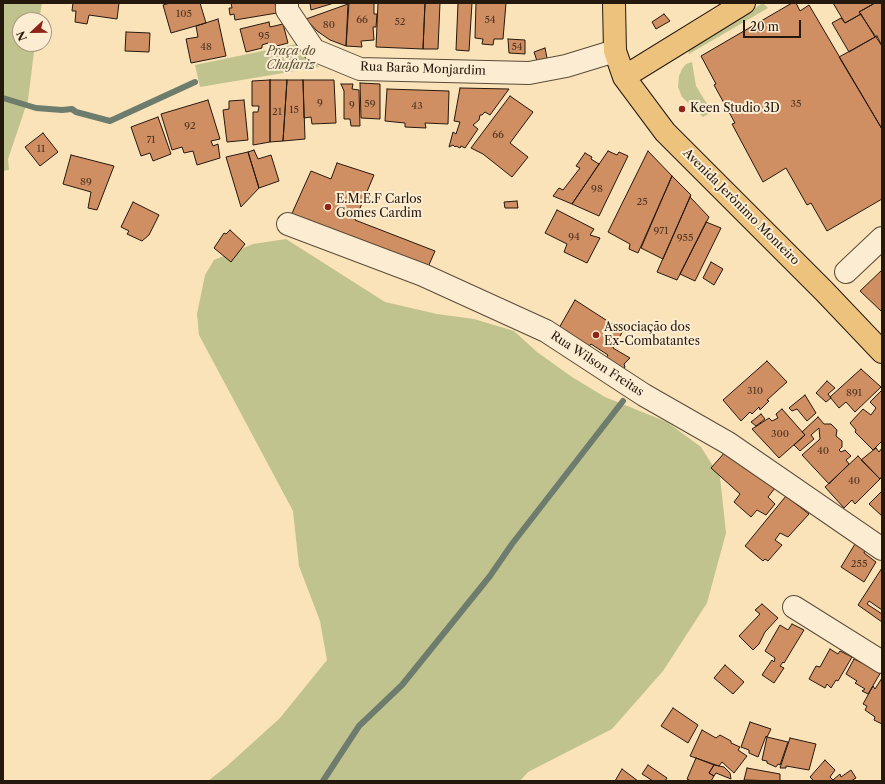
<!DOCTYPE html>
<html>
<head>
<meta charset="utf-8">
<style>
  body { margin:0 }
  #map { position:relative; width:885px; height:784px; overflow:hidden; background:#fae3b9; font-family:"Libre Caslon Text",serif }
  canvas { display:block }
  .frame { position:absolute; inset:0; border:4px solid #25180d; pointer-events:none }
  .north { position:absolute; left:12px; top:12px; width:40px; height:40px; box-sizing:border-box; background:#fcedd2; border:1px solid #a69883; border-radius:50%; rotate:248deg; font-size:11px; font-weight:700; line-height:16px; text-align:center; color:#25180d }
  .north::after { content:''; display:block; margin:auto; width:14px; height:18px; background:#8f2418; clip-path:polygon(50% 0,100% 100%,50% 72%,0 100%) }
  .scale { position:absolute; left:743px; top:20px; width:58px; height:18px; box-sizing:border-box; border:2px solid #25180d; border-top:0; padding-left:5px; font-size:12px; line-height:14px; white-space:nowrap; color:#25180d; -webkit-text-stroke:3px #fcedd2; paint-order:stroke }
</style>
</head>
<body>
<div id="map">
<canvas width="885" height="784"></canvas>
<div class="frame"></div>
<div class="north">N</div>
<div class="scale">20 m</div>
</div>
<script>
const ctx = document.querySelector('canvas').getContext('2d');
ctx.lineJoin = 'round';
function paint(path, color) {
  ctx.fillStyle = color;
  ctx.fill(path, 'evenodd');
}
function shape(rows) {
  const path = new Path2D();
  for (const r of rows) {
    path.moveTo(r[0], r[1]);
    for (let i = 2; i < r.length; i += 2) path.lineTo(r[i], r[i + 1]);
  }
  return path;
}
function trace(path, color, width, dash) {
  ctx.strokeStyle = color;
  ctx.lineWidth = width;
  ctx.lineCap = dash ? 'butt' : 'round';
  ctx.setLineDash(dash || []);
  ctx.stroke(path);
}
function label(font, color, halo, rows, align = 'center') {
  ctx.font = font + ' "Libre Caslon Text",serif';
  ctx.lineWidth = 4;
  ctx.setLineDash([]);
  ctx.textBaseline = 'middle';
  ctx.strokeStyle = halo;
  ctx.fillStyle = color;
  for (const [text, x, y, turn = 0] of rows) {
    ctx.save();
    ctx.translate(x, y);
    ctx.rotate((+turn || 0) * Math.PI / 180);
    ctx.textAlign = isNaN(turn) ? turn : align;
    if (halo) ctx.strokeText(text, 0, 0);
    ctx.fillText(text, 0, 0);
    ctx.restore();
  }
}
paint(shape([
  [3,3,42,3,39,20,20,20,20,44,35,44,28,100,8,159,9,170,3,171],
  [763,3,768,8,689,54,688,48],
  [296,44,319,67,200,87,195,65],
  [692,62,696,86,712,112,703,117,682,97,678,87,679,76,682,69,686,64],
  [286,239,385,302,437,314,474,319,514,331,537,352,572,377,605,397,667,422,701,447,720,477,726,533,707,603,663,671,612,729,528,772,520,781,208,781,227,766,280,718,327,660,320,621,299,566,293,511,199,335,197,314,205,275,214,260,253,244]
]), '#c0c38e');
trace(shape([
  [3,98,36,108,62,110,72,109,76,112,110,121,195,82],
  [323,781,359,726,402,685,490,576,512,544,623,401]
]), '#6e7c6e', 6);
const building = shape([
  [73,3,119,3,117,19,89,15,87,24,75,22,76,11,72,11,73,3],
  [170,3,200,3,206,23,171,33,163,5,170,3],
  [231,3,275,3,277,13,235,20,234,14,230,15,229,8,232,8,231,3],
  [310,3,334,3,311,10,310,3],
  [349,3,374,3,374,14,377,14,376,27,373,27,374,40,361,41,362,47,346,46,349,3],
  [378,3,425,3,423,49,376,47,378,3],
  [425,3,440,3,438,49,423,49,425,3],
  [458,3,472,3,469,51,456,50,458,3],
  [476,3,506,3,503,39,494,39,493,45,482,44,483,39,475,38,476,3],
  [792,3,796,3,800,11,809,5,882,129,882,199,827,231,811,203,807,205,786,168,763,182,732,124,735,123,714,85,716,84,701,56,792,3],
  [833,3,875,3,859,12,861,14,845,23,833,3],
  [875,3,882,3,882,46,859,12,875,3],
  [348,4,346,46,330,40,317,31,306,19,348,4],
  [664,14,670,21,656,29,652,22,664,14],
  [861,14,875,37,849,52,832,23,841,18,845,23,861,14],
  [218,19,226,56,191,63,186,39,198,37,196,26,218,19],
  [269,22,270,27,283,24,288,43,269,48,268,43,262,45,262,48,246,52,240,29,269,22],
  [126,32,150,33,149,52,125,51,126,32],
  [877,36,882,46,882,129,839,57,877,36],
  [508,39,525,40,525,54,509,53,508,39],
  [545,48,547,58,537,61,534,52,545,48],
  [270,80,270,142,253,145,253,112,258,112,259,106,252,106,252,81,270,80],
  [270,80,287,80,283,141,270,142,270,80],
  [287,80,303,80,305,139,283,141,287,80],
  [303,80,334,80,336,123,312,124,311,117,304,118,303,80],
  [360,83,380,84,380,119,361,118,360,83],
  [341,84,353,84,352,89,359,90,360,126,351,126,350,119,344,119,344,91,341,84],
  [460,88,509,89,490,115,485,112,482,115,480,115,479,120,473,125,478,129,465,148,461,146,460,148,456,146,455,147,453,145,449,147,453,132,456,134,460,122,454,121,460,88],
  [387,89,449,91,448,124,425,123,426,128,405,127,405,123,385,121,387,89],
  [510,96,533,112,510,143,528,157,512,177,483,154,471,148,510,96],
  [208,100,220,139,211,141,213,146,218,144,220,158,197,165,193,151,184,153,182,147,172,150,161,114,208,100],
  [244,100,248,140,227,142,223,110,229,109,229,101,244,100],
  [158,117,171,154,153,161,150,153,141,156,131,127,158,117],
  [43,133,58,152,40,166,25,147,43,133],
  [254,150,258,159,271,155,279,181,259,188,248,152,254,150],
  [608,151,617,155,619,152,628,156,599,216,572,204,608,151],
  [648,151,672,176,638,253,629,249,630,244,608,232,648,151],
  [248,152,259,188,241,207,226,157,248,152],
  [585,153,592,157,591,159,599,164,572,204,553,196,559,188,563,190,580,168,576,166,585,153],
  [71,155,114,166,97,210,88,208,91,192,63,184,71,155],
  [337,163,374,175,355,220,435,251,425,274,289,220,311,171,331,179,337,163],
  [672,176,691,195,663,259,641,248,672,176],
  [690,197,709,217,677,280,657,272,690,197],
  [517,201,518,208,505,208,504,202,517,201],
  [133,202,159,215,149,235,142,241,127,234,129,231,121,227,133,202],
  [557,210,594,229,590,235,600,238,587,263,564,252,567,244,545,233,557,210],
  [706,222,721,228,695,281,680,274,706,222],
  [230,230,245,244,231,262,214,248,224,233,226,234,230,230],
  [711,262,723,269,714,285,703,278,711,262],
  [882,270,882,310,881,311,860,291,882,270],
  [575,300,623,331,613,348,630,358,624,364,625,367,622,371,604,361,608,355,591,344,587,349,559,328,575,300],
  [767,361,787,382,767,400,769,401,760,410,759,407,752,414,750,412,741,421,723,400,767,361],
  [861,369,881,387,855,412,846,402,839,408,830,397,861,369],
  [827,381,835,388,828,394,831,398,826,402,816,393,827,381],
  [882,390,882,441,873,450,855,432,856,430,850,423,863,409,871,415,876,408,870,402,882,390],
  [805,395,816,413,807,421,797,409,792,411,789,408,805,395],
  [782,409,805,435,779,458,752,429,769,418,772,421,778,418,776,414,782,409],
  [761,414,765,419,756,426,751,422,761,414],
  [818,417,824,424,831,424,837,430,836,436,842,441,842,447,839,450,841,452,845,450,851,456,846,460,849,464,829,484,802,455,820,439,819,428,811,435,814,439,800,451,794,445,805,435,802,432,818,417],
  [876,448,879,452,882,448,882,476,880,479,861,460,876,448],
  [726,451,775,488,768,497,775,504,766,515,757,510,751,517,734,502,740,494,711,468,726,451],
  [858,456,880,479,855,504,852,500,844,508,825,487,858,456],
  [882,491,882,516,869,504,882,491],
  [786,496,809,514,788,537,780,533,775,540,782,545,768,561,765,559,763,561,745,546,786,496],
  [855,544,865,549,864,553,876,562,864,582,841,567,855,544],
  [882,568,882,610,869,601,867,604,882,614,882,622,858,605,882,568],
  [762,604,778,618,765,632,759,644,753,650,739,636,760,614,755,610,762,604],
  [792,624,804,630,784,663,783,662,780,666,784,668,774,683,762,675,772,660,774,662,775,658,765,651,780,625,788,630,792,624],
  [830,649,838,654,840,651,852,657,838,681,836,680,831,688,827,684,825,688,809,679,816,666,820,667,830,649],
  [854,659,862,663,863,660,881,672,868,694,862,691,865,689,855,683,857,681,846,674,854,659],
  [725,665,744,682,733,694,714,678,725,665],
  [882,678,882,724,874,720,875,717,865,710,867,706,863,704,873,686,875,689,882,678],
  [673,708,698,725,688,743,661,726,673,708],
  [750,722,771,729,767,737,766,736,758,757,749,753,749,750,741,747,750,722],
  [702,730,716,738,720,735,731,741,731,743,740,747,738,750,747,756,734,773,722,762,719,766,690,756,702,730],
  [767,737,788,742,780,765,778,764,776,767,767,763,767,761,762,760,767,737],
  [790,738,816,744,809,770,786,766,786,768,780,768,790,738],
  [696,758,714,765,709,773,714,776,711,781,691,781,687,779,696,758],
  [825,760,835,770,830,777,833,780,840,774,841,777,851,770,856,778,851,781,814,781,810,777,825,760],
  [648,765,667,778,665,781,653,781,642,774,648,765],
  [714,765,724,767,730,773,731,779,716,773,714,776,709,773,714,765],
  [747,768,780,774,780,781,744,780,747,768],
  [622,769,638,781,615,781,622,769]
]);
paint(building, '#d08e63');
trace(building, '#25180d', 1);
const minor = shape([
  [287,3,287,10,314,50,360,69,529,73,566,66,615,51],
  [288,224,423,275,546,331,644,395,728,443,882,549],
  [846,272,882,238],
  [794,607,882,662]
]);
const major = shape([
  [614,3,615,51,624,77,665,132,824,291,882,352],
  [624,77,744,3]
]);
trace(minor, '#5a4b38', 24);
trace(major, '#25180d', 24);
trace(minor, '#fcedd2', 22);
trace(major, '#edc27c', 22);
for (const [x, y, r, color] of [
  [682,109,4,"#8f2418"],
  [328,207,4,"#8f2418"],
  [596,335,4,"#8f2418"]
]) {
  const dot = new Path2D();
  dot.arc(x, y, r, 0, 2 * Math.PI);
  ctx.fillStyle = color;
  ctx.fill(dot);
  trace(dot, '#fcedd2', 1.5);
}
label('10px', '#503622', null, [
  ["105",184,14],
  ["66",362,20],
  ["54",490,20],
  ["52",400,22],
  ["80",329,25],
  ["95",264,36],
  ["48",206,47],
  ["54",517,47],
  ["9",320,103],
  ["59",370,104],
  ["35",796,104],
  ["9",352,105],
  ["43",417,106],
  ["15",294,110],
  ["21",277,112],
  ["92",190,126],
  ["66",498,135],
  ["71",151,140],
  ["11",41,149],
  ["89",86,182],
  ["98",597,189],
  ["25",642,202],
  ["971",661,231],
  ["94",574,237],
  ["955",685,238],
  ["310",755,391],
  ["891",854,393],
  ["300",780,434],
  ["40",823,451],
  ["40",854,481],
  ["255",859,564]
]);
label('italic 12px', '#5b543a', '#fcedd2', [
  ["Praça do",291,52],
  ["Chafariz",291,66]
]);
label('12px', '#25180d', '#fcedd2', [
  ["Rua Barão Monjardim",423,69,2],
  ["Avenida Jerônimo Monteiro",741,207,45],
  ["Rua Wilson Freitas",597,364,33]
]);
label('12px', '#25180d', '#fcedd2', [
  ["Keen Studio 3D",690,109],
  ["E.M.E.F Carlos",336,200],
  ["Gomes Cardim",336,214],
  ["Associação dos",604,328],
  ["Ex-Combatantes",604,342]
], 'left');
</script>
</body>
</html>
